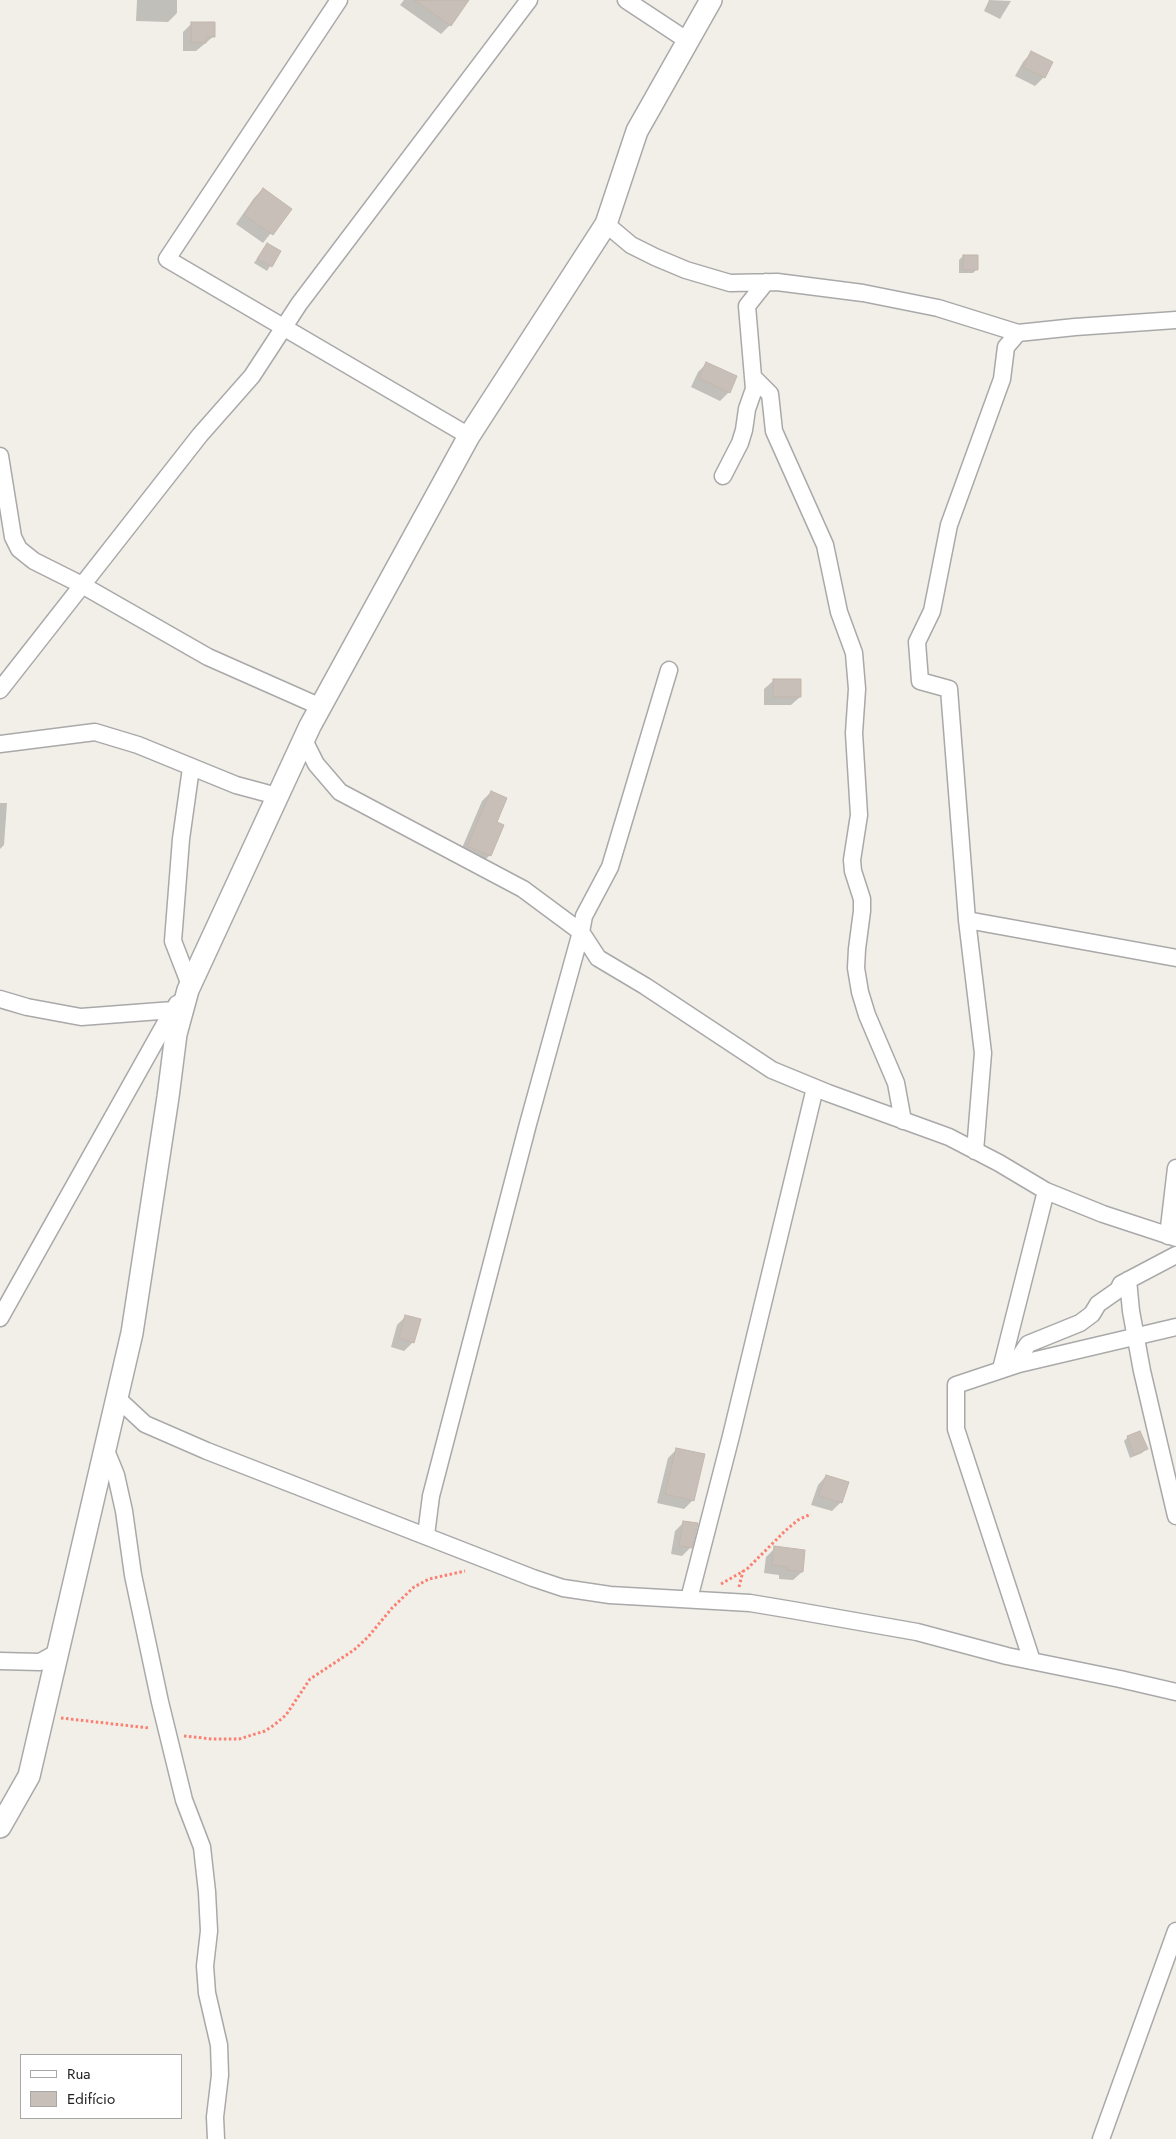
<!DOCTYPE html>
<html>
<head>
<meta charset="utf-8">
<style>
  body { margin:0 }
  #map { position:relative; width:1176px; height:2139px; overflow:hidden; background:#f2efe9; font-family:Jost,sans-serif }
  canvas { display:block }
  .legend { position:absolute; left:20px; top:2054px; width:162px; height:65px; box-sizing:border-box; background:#fff; border:1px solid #a7a7a7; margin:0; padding:6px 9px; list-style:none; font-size:15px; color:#222 }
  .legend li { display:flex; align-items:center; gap:10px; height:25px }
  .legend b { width:25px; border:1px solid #a7a7a7 }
</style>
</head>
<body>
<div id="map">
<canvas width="1176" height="2139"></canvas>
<ul class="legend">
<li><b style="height:6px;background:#fff"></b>Rua</li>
<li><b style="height:14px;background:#c7bfb8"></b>Edifício</li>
</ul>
</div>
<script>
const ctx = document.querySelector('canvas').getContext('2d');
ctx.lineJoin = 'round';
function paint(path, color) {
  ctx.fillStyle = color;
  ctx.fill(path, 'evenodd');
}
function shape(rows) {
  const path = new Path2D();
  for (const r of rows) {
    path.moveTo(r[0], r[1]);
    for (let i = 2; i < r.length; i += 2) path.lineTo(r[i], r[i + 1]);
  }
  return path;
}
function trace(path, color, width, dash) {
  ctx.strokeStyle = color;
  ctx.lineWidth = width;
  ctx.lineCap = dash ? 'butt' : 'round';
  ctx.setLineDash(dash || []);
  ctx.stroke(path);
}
paint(shape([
  [137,0,177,0,177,13,168,22,136,21],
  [404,0,468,0,450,25,441,34,400,5],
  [989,0,1011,1,1000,19,984,11],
  [192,23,214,36,196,51,183,51,183,32],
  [1031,53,1044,77,1035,86,1015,76,1023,62],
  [263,189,290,209,263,243,236,224,254,198],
  [267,245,279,252,267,271,254,263],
  [963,256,977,269,973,273,959,273,959,260],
  [707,363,729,392,720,401,691,387,698,372],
  [773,681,800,697,791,705,764,705,764,689],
  [491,792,496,823,490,855,481,864,459,855,482,801],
  [0,803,7,803,4,845,0,849],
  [406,1316,413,1342,404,1351,391,1347,397,1325],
  [1128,1437,1146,1449,1142,1453,1130,1458,1124,1441],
  [677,1449,693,1500,684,1509,657,1503,668,1458],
  [826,1476,841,1502,832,1511,811,1505,818,1485],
  [684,1522,691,1547,682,1556,671,1554,675,1531],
  [775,1548,802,1572,793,1580,779,1579,779,1575,764,1573,766,1557]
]), '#0003');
const building = shape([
  [414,0,469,0,451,26,414,0],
  [191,22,215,22,215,37,206,37,206,43,191,42,191,22],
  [1031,51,1053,62,1045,78,1023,67,1031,51],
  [263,188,292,209,273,235,244,215,263,188],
  [267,243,281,251,272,267,257,259,267,243],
  [963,255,978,255,978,270,963,270,963,255],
  [706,362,737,376,730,393,699,378,706,362],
  [773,679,801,679,801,697,773,697,773,679],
  [491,791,507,798,497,822,504,825,491,856,467,846,491,791],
  [405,1315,421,1319,414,1343,399,1338,405,1315],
  [1140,1431,1148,1449,1134,1455,1127,1436,1140,1431],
  [676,1448,705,1454,694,1501,665,1494,676,1448],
  [826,1475,849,1482,842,1503,819,1496,826,1475],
  [683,1521,698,1523,692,1548,679,1546,683,1521],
  [774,1546,805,1550,803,1572,787,1570,788,1567,772,1565,774,1546]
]);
paint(building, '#c7bfb8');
trace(building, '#c4b6ab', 1);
const minor = shape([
  [339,0,167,259,469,436],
  [626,0,688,41],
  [606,224,631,245,655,257,686,270,730,283,777,282,863,293,938,308,1018,333,1075,327,1176,320],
  [754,378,770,394,774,431,825,545,839,612,854,653,857,689,854,733,859,815,852,860,853,871,862,899,862,911,857,949,856,968,860,992,867,1015,896,1083,903,1121],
  [0,456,13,537,19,549,34,561,82,585,208,657,321,707],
  [723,476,740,443,744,430,747,409,754,389,747,306,766,282],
  [0,690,200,435,252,376,299,304,529,0],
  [304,740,316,764,340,792,523,889,581,932,598,958,645,986,772,1070,828,1093,949,1137,999,1163,1046,1191,1103,1214,1176,1238],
  [0,744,95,732,138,745,236,785,277,796],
  [967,920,1176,958],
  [190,985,173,941,181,839,191,768],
  [0,999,27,1007,81,1017,173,1010],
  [975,1151,983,1053,967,920,949,689,920,681,917,642,932,611,949,525,1002,379,1006,347,1018,333],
  [1168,1236,1176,1168],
  [1128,1280,1131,1311,1142,1371,1176,1516],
  [0,1318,165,1024,177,1004,183,1001],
  [1019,1364,1020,1356,1028,1344,1080,1323,1092,1314,1098,1304,1118,1290,1121,1284,1176,1255],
  [1001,1369,1046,1191],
  [117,1398,145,1424,207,1451,533,1578,563,1588,610,1595,750,1603,792,1610,917,1632,1007,1656,1120,1679,1176,1692],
  [105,1448,116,1475,124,1511,133,1575,160,1702,184,1800,202,1847,207,1892,209,1931,205,1966,207,1993,219,2045,220,2075,215,2117,216,2139],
  [426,1535,431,1496,528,1124,581,932,584,916,610,867,669,670],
  [689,1599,731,1436,815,1088],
  [0,1661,40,1662,58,1652],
  [1032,1661,956,1429,956,1385,1019,1364,1176,1327],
  [1101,2139,1176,1931]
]);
const tertiary = shape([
  [0,1827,29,1776,132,1333,168,1097,176,1034,188,990,310,726,469,436,606,224,637,131,711,0]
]);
trace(minor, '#a9a9a9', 19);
trace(tertiary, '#a9a9a9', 24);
trace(shape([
  [721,1584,747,1569,785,1531,798,1520,811,1514],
  [739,1587,743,1571],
  [61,1718,149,1728],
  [184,1736,212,1739,239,1739,265,1731,274,1725,286,1715,310,1679,354,1650,368,1637,392,1608,414,1587,429,1579,465,1571]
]), '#fa8072', 3, [2.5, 2.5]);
trace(minor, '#fff', 16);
trace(tertiary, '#fff', 21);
</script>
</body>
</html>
